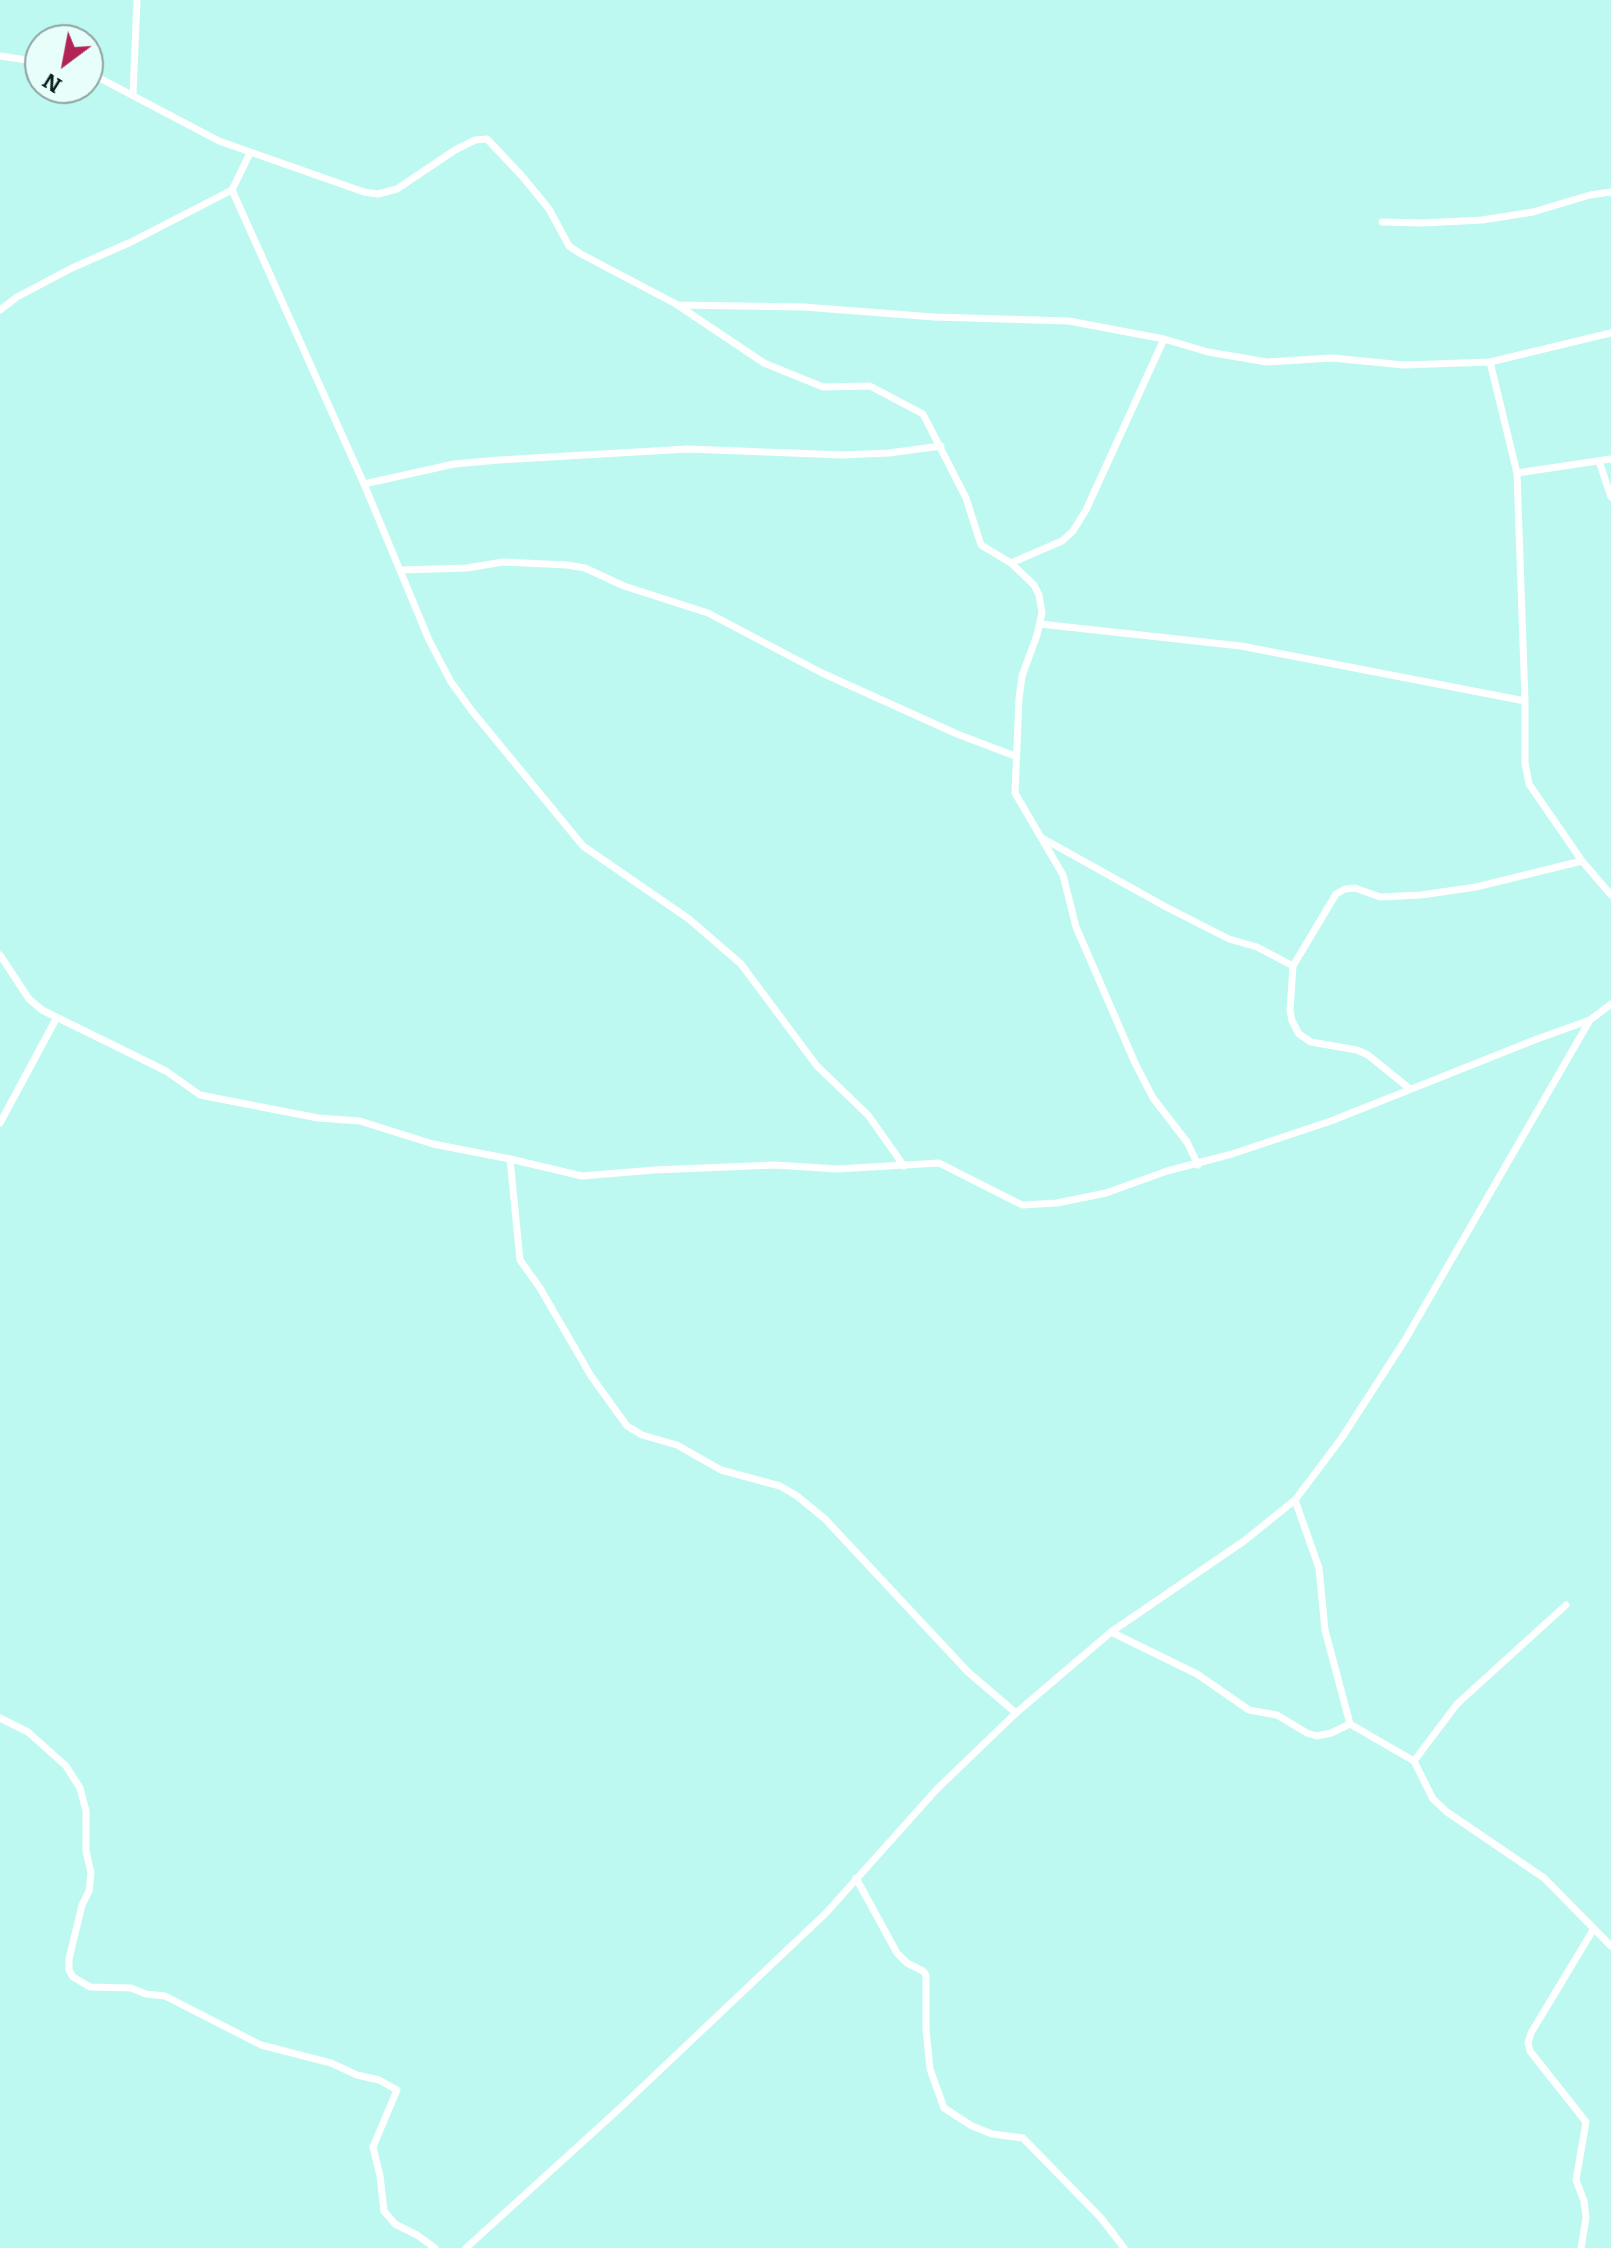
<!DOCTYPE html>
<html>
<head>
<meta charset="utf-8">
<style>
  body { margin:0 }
  #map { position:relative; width:1611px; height:2248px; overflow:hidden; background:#bdf9f0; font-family:Bitter,serif }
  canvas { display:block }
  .north { position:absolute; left:24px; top:24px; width:80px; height:80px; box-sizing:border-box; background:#e7fefa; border:2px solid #8da4a1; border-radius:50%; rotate:212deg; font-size:22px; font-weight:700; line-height:32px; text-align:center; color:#061e1c }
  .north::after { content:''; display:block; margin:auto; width:28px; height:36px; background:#b22356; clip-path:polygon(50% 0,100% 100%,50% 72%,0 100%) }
</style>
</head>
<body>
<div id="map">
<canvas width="1611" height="2248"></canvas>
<div class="north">N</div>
</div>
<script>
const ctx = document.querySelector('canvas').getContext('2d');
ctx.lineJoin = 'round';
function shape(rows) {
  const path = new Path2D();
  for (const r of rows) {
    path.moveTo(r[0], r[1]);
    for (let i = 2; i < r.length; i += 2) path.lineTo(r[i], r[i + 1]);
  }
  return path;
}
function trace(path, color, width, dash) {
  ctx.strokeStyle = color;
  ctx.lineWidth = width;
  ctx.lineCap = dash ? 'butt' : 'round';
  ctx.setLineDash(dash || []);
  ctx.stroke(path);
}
trace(shape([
  [0,56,40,62],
  [88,72,219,141,364,192,378,194,397,189,455,150,475,140,487,139,522,176,549,209,569,246,581,254,676,304,764,363,823,387,870,386,923,414,966,498,981,545,1011,563,1034,585,1039,595,1042,613,1037,635,1022,676,1019,699,1015,793,1063,875,1076,927,1135,1063,1153,1098,1187,1142,1198,1165],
  [133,94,137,0],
  [232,190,364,484,429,640,451,682,472,711,583,846,689,919,741,964,817,1066,868,1115,904,1166],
  [1382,222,1422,223,1482,220,1533,212,1590,195,1611,192],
  [678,305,804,307,934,317,1069,321,1164,339,1208,352,1267,362,1332,358,1404,365,1490,362,1611,333],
  [0,310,17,297,72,268,131,242,232,190,250,153],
  [1490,362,1517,473,1525,701,1525,763,1529,784,1582,861,1611,895],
  [1599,461,1611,497],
  [1517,473,1611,459],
  [364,484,454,464,499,460,688,449,842,455,889,453,941,446],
  [1011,563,1062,541,1073,531,1086,510,1164,339],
  [400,570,467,568,503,562,567,565,585,568,624,586,708,613,822,673,957,734,1015,756],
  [1040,624,1241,646,1525,701],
  [1042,838,1166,907,1229,939,1257,947,1293,966],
  [0,955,29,999,42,1010,166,1071,200,1095,318,1118,360,1121,433,1144,510,1159,582,1176,654,1170,775,1165,837,1169,939,1163,1022,1205,1057,1203,1106,1193,1167,1171,1232,1154,1331,1121,1537,1039,1590,1020],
  [1410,1089,1368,1055,1357,1050,1311,1042,1299,1034,1292,1021,1290,1010,1293,966,1336,894,1345,889,1355,888,1380,897,1421,895,1476,887,1582,861],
  [0,1123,56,1019],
  [510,1159,520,1260,540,1288,591,1376,627,1426,642,1435,677,1445,721,1470,780,1486,797,1496,825,1519,968,1672,1016,1713],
  [1295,1500,1319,1568,1325,1630,1350,1724,1414,1761,1433,1799,1447,1812,1544,1878,1611,1946],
  [1111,1632,1197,1674,1249,1710,1277,1715,1307,1733,1317,1736,1331,1733,1350,1724],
  [0,1718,28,1732,66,1766,80,1788,86,1811,86,1851,91,1873,89,1891,82,1905,69,1959,69,1970,73,1977,90,1987,131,1988,146,1994,165,1996,261,2045,331,2063,357,2075,379,2080,397,2090,373,2147,380,2176,384,2211,395,2224,417,2235,435,2248],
  [1414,1761,1457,1704,1566,1605],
  [856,1878,897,1953,907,1963,923,1971,926,1975,926,2029,930,2069,944,2108,972,2126,992,2134,1023,2138,1101,2218,1124,2248],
  [466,2248,619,2109,826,1913,937,1789,1016,1713,1111,1632,1244,1541,1295,1500,1341,1439,1405,1340,1590,1020,1611,1004],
  [1581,2248,1586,2218,1584,2201,1576,2180,1586,2122,1530,2051,1528,2043,1531,2033,1593,1930]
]), '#fff', 7);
</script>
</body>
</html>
